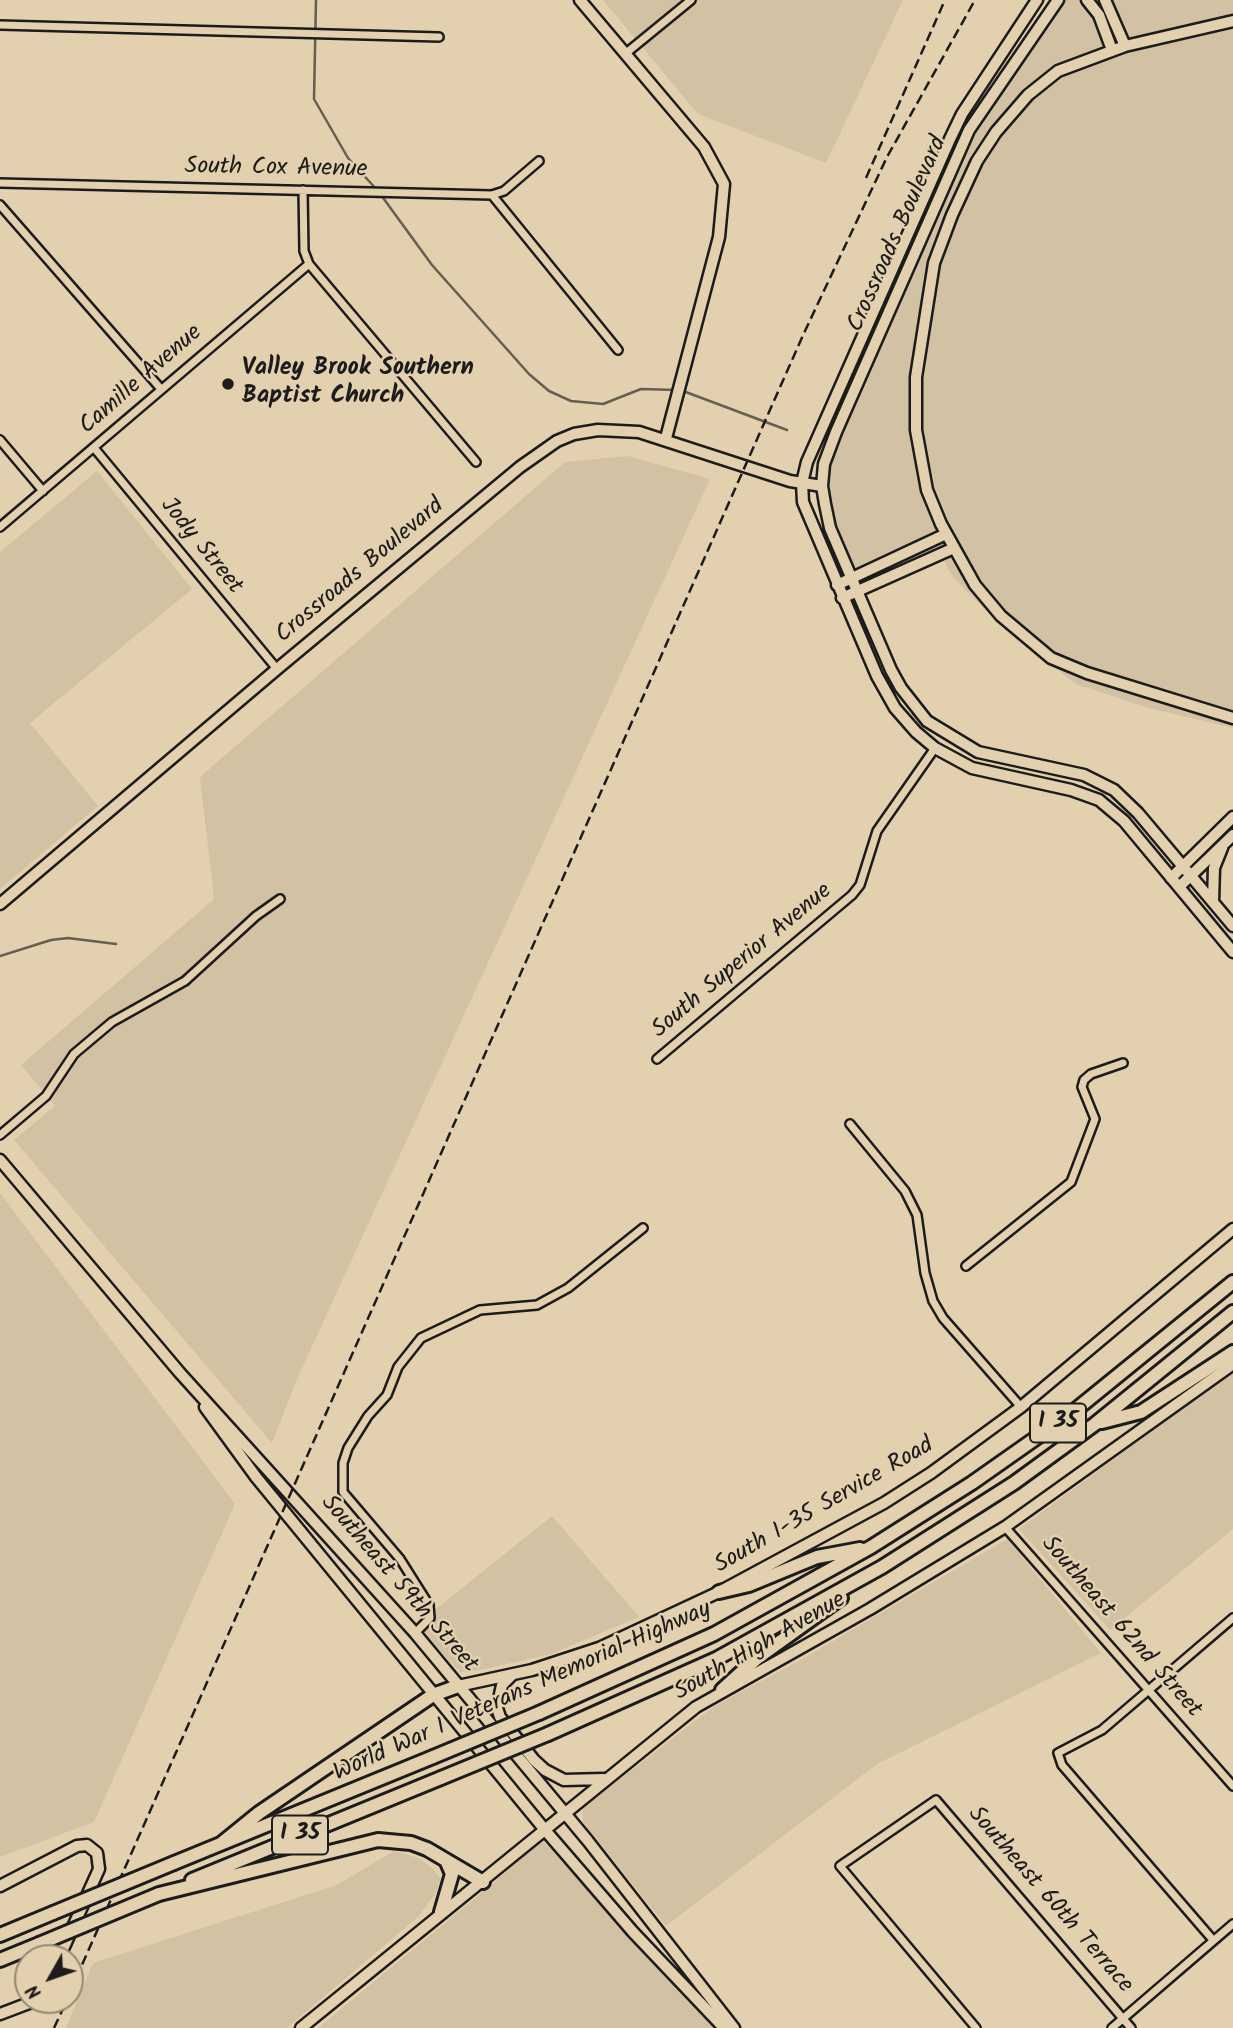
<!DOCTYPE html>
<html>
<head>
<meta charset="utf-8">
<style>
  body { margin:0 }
  #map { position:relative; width:1233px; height:2028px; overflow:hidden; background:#e3d0ae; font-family:Kalam,sans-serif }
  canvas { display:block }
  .north { position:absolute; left:14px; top:1944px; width:70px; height:70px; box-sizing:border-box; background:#e3d0ae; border:2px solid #938874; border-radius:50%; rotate:230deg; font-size:19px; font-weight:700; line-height:28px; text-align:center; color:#1c1c1c }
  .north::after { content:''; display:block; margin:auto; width:24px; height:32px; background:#1c1c1c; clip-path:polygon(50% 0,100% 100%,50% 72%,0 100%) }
</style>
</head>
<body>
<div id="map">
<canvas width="1233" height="2028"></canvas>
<div class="north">N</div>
</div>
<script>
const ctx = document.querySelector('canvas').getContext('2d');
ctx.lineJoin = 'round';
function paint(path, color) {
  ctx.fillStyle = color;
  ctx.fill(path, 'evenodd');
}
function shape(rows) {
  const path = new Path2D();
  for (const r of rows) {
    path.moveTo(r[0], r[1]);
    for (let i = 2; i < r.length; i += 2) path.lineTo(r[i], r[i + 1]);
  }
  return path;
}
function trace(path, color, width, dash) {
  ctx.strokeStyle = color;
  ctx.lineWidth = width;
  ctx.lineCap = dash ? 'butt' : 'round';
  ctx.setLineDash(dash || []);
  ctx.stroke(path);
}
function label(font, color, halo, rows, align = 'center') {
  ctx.font = font + ' Kalam,sans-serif';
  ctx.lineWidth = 5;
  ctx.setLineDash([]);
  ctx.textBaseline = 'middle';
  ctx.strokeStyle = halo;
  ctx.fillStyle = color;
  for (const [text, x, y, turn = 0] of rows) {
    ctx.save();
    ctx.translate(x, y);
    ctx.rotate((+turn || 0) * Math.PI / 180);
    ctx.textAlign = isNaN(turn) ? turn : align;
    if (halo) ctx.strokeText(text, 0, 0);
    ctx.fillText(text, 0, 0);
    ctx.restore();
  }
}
paint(shape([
  [603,0,903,0,826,163,698,114],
  [1064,0,1233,0,1233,728,1145,707,1076,684,998,623,953,577,944,561,870,594,840,538,827,492,830,468,841,433,975,130],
  [628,456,710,479,297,1379,272,1443,14,1140,55,1106,21,1065,214,899,200,777,565,462],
  [97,471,192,589,30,723,98,806,0,889,0,552],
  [0,1193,235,1504,94,1822,0,1857],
  [1233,1371,1233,1529,1110,1630,1019,1529],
  [552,1516,639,1617,551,1654,485,1669,460,1672,416,1625],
  [1007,1539,1101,1653,877,1764,666,1926,583,1822,583,1808,713,1707,806,1657],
  [542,1840,714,2028,318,2028,491,1885],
  [394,1851,419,1858,432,1868,441,1879,435,1894,419,1916,287,2028,66,2028,93,1963,337,1885]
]), '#d2c1a2');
trace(shape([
  [316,0,314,99,348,158,377,190],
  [381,195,432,265,529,374,549,391,571,401,603,404,641,389,677,390],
  [683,391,787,430],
  [0,956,51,940,68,938,116,944]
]), '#655f52', 2.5);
const street = shape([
  [0,25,439,37],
  [625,54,691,0],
  [0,183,492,195,504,191,539,161],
  [303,190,304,251,309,264,476,462],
  [492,195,618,350],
  [0,205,161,389],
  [0,440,43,491],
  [95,449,277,669],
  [0,527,309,264],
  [657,1059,852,895,860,885,877,831,935,748],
  [850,1124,905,1191,917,1215,925,1273,933,1301,943,1318,1021,1407],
  [0,1135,46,1096,74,1054,112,1022,185,981,256,916,280,899],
  [966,1266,1071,1182,1095,1119,1082,1087,1084,1080,1091,1074,1123,1063],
  [1005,1527,1233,1786],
  [415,1633,430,1618,429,1605,400,1559,343,1492,343,1463,348,1448,368,1416,387,1395,398,1367,421,1338,480,1310,537,1305,568,1288,643,1228],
  [1213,1940,1062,1765,1058,1753,1102,1730,1233,1618],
  [976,2028,840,1866,936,1800,1131,2028],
  [1112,2028,1233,1924]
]);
const secondary = shape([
  [580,0,704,147,724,184,719,237,666,438],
  [1037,0,962,114,950,139,807,462,802,483,803,502,877,676,895,708,916,732,935,748,972,768,1071,790,1099,800,1124,821,1233,952],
  [1058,0,969,130,836,432,824,464,822,486,825,504,830,528,891,670,901,688,927,721,978,752,1084,775,1114,790,1138,813,1233,926],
  [1087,0,1099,15,1112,50],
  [1105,0,1125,46],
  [1233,21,1125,46,1058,71,1028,95,996,132,977,161,952,215,934,263,916,377,916,430,927,490,941,524,975,585,1001,616,1051,658,1087,673,1233,718],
  [837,585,946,534],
  [842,598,954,548],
  [1171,878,1233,817],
  [1179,887,1233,835],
  [1213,902,1214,868,1222,848],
  [0,904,277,669,520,467,557,441,574,434,598,430,639,432,790,481,822,486],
  [0,1160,180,1373,415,1633,588,1841,734,2028],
  [205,1407,256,1477,545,1830,633,1932,724,2028],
  [512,1675,502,1685,497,1708,500,1717,534,1760,545,1770,564,1780,603,1779],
  [458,1686,532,1670,599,1648,719,1592,884,1503,931,1473,1021,1407,1233,1229],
  [0,1886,77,1846,87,1845,97,1853,99,1869,59,1958],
  [0,2014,37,2000],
  [301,2028,696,1707,870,1609,1005,1527,1233,1364]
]);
const highway = shape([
  [1102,1422,1141,1412,1233,1352],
  [719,1592,749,1585,817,1557,860,1549],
  [722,1690,756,1659,841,1598],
  [539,1713,714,1634,871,1547,972,1483,1073,1412,1233,1282],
  [548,1734,716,1659,882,1567,1014,1483,1095,1424,1233,1312],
  [222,1843,259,1813,433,1695,458,1686],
  [174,1863,433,1757],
  [192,1880,441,1778],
  [159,1894,378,1840,411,1843,427,1849,483,1882],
  [441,1912,452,1874,446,1860],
  [0,1935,53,1913],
  [0,1960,39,1944]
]);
trace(street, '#1c1c1c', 12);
trace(secondary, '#1c1c1c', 15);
trace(highway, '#1c1c1c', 18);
trace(street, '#e3d0ae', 7);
trace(secondary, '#e3d0ae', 10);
trace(highway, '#e3d0ae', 12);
trace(shape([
  [866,178,945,0],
  [70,1992,804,333,887,157,975,0],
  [54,2028,67,2000]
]), '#1c1c1c', 2.5, [10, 5]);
const highwayBridge = shape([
  [433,1757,539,1713],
  [441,1778,548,1734],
  [53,1913,174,1863],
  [39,1944,159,1894]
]);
trace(highwayBridge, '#1c1c1c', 18, []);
trace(highwayBridge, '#e3d0ae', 12);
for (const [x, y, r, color] of [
  [228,384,7,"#1c1c1c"]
]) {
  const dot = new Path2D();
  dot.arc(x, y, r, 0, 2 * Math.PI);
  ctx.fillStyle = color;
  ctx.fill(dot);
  trace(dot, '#e3d0ae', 2.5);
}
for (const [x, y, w] of [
  [1058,1423,56],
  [300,1835,56]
]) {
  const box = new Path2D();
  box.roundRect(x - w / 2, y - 19.5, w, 39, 5);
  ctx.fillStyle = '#e3d0ae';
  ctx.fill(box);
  trace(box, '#1c1c1c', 2);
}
label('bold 23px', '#1c1c1c', null, [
  ["I 35",1058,1423],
  ["I 35",300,1835]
]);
label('24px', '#1c1c1c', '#e3d0ae', [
  ["South Cox Avenue",276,170,1],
  ["Crossroads Boulevard",899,235,-66],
  ["Camille Avenue",142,381,-41],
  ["Jody Street",200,547,51],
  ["Crossroads Boulevard",361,572,-40],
  ["South Superior Avenue",743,962,-40],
  ["South I-35 Service Road",825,1507,-30],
  ["Southeast 59th Street",398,1585,49],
  ["Southeast 62nd Street",1120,1628,49],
  ["South High Avenue",761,1648,-30],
  ["World War I Veterans Memorial Highway",523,1693,-24],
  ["Southeast 60th Terrace",1049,1901,49]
]);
label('bold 24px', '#1c1c1c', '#e3d0ae', [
  ["Valley Brook Southern",242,370],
  ["Baptist Church",242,398]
], 'left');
</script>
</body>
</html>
